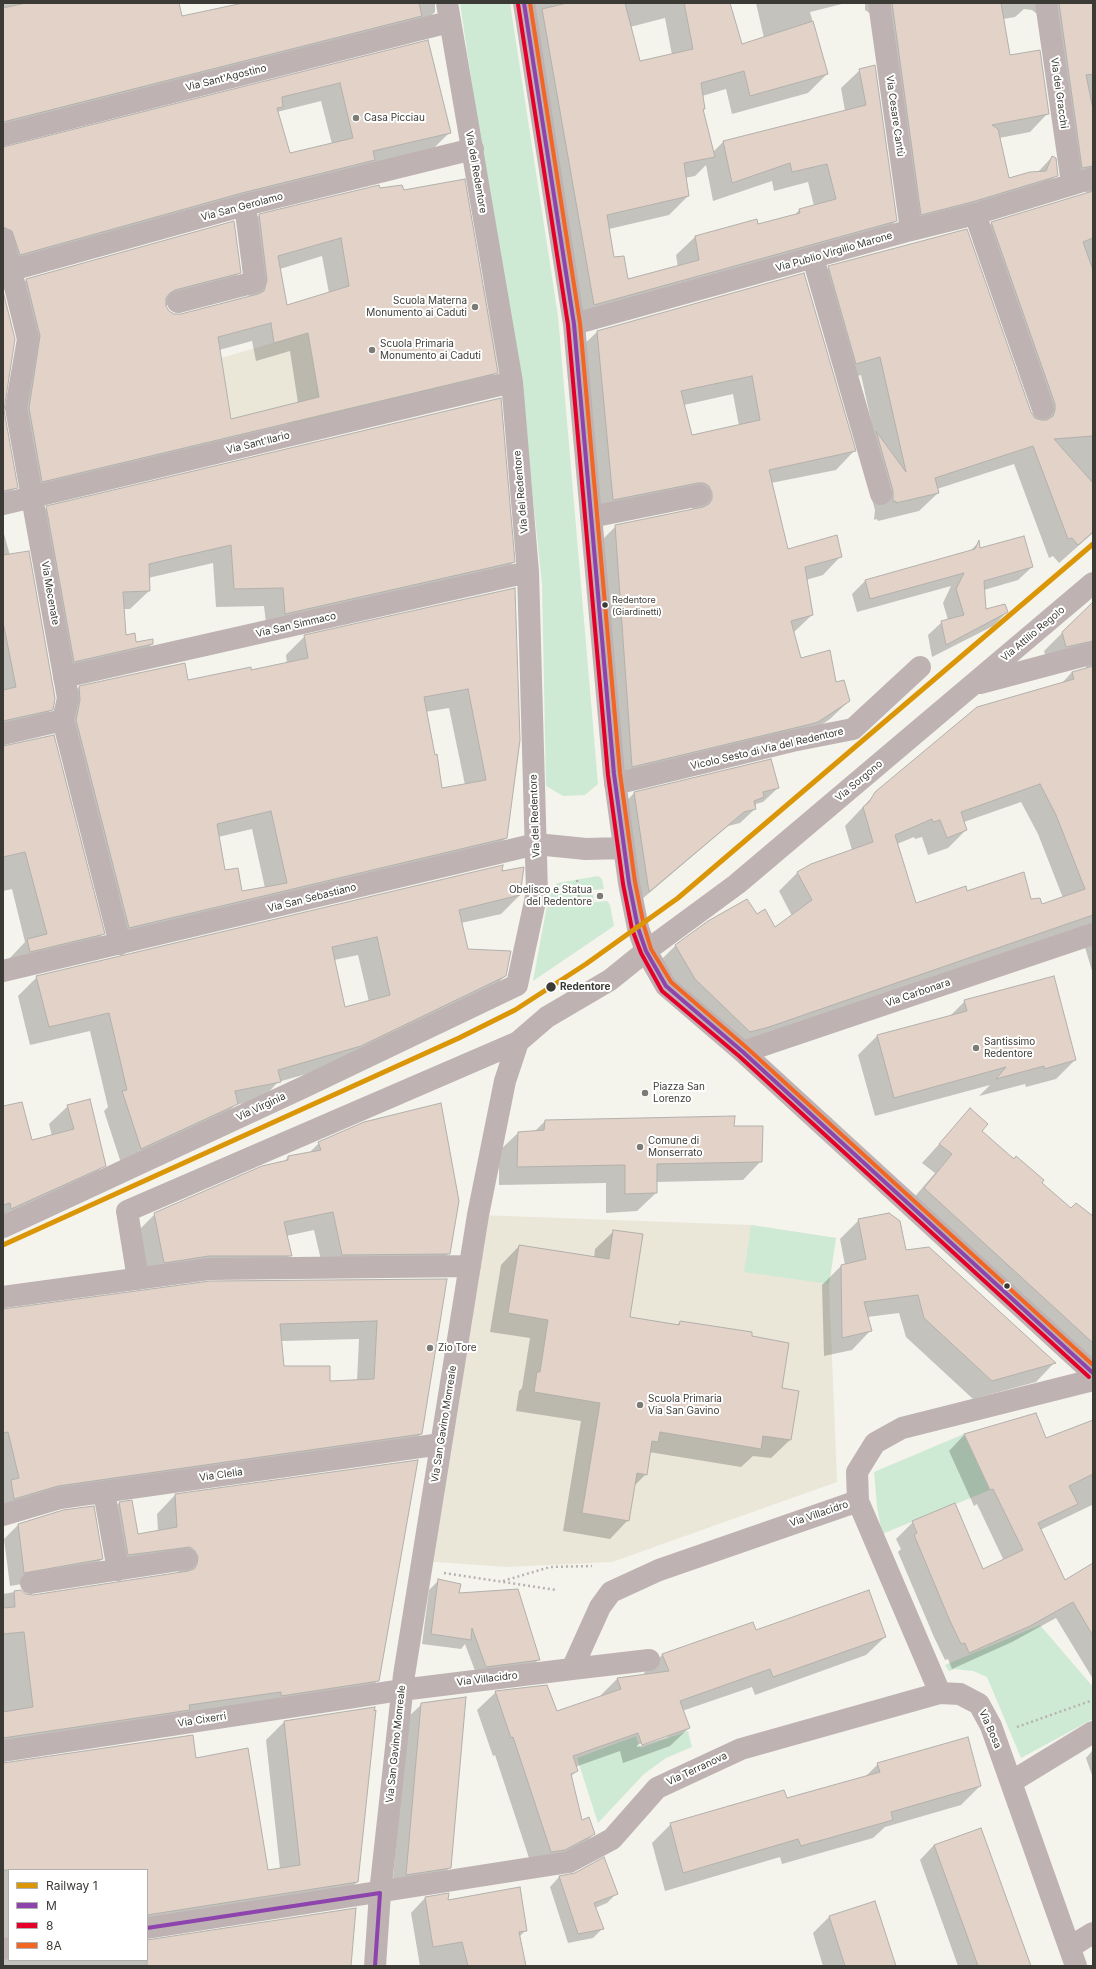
<!DOCTYPE html>
<html>
<head>
<meta charset="utf-8">
<style>
  body { margin:0 }
  #map { position:relative; width:1096px; height:1969px; overflow:hidden; background:#f4f3ec; font-family:Inter,sans-serif }
  canvas { display:block }
  .frame { position:absolute; inset:0; border:4px solid #3b3a35; pointer-events:none }
  .legend { position:absolute; left:8px; top:1869px; width:140px; height:92px; box-sizing:border-box; background:#fff; border:1px solid #b1b0ae; margin:0; padding:5px 7px; list-style:none; font-size:12px; color:#3b3a35 }
  .legend li { display:flex; align-items:center; gap:8px; height:20px }
  .legend b { width:20px; border:1px solid #b1b0ae }
</style>
</head>
<body>
<div id="map">
<canvas width="1096" height="1969"></canvas>
<div class="frame"></div>
<ul class="legend">
<li><b style="height:5px;background:#db9608"></b>Railway 1</li>
<li><b style="height:5px;background:#8e44ad"></b>M</li>
<li><b style="height:5px;background:#e4002b"></b>8</li>
<li><b style="height:5px;background:#f26522"></b>8A</li>
</ul>
</div>
<script>
const ctx = document.querySelector('canvas').getContext('2d');
ctx.lineJoin = 'round';
function paint(path, color) {
  ctx.fillStyle = color;
  ctx.fill(path, 'evenodd');
}
function shape(rows) {
  const path = new Path2D();
  for (const r of rows) {
    path.moveTo(r[0], r[1]);
    for (let i = 2; i < r.length; i += 2) path.lineTo(r[i], r[i + 1]);
  }
  return path;
}
function trace(path, color, width, dash) {
  ctx.strokeStyle = color;
  ctx.lineWidth = width;
  ctx.lineCap = dash ? 'butt' : 'round';
  ctx.setLineDash(dash || []);
  ctx.stroke(path);
}
function label(font, color, halo, rows, align = 'center') {
  ctx.font = font + ' Inter,sans-serif';
  ctx.lineWidth = 4;
  ctx.setLineDash([]);
  ctx.textBaseline = 'middle';
  ctx.strokeStyle = halo;
  ctx.fillStyle = color;
  for (const [text, x, y, turn = 0] of rows) {
    ctx.save();
    ctx.translate(x, y);
    ctx.rotate((+turn || 0) * Math.PI / 180);
    ctx.textAlign = isNaN(turn) ? turn : align;
    if (halo) ctx.strokeText(text, 0, 0);
    ctx.fillText(text, 0, 0);
    ctx.restore();
  }
}
paint(shape([
  [486,286,501,373,289,426,283,406,232,419,221,358,430,297],
  [478,1215,751,1225,836,1238,829,1284,837,1482,612,1562,506,1567,422,1561]
]), '#eae7d9');
paint(shape([
  [460,3,510,3,558,316,598,784,585,795,563,796,546,786,542,584,517,348,482,152],
  [598,876,602,879,604,889,593,890,594,902,607,901,610,905,614,926,533,981,550,889,558,883],
  [751,1225,836,1238,829,1284,744,1272],
  [964,1434,990,1490,882,1534,877,1506,874,1472],
  [1040,1625,1093,1687,1093,1719,1021,1758,987,1677,973,1671,955,1669,949,1671,945,1665],
  [688,1731,692,1747,666,1758,644,1774,598,1823,577,1758,636,1736,640,1748]
]), '#cfead4');
paint(shape([
  [3,3,178,3,181,17,255,3,435,3,435,12,416,31,3,135],
  [519,3,731,3,729,4,741,46,764,38,756,3,846,3,810,12,827,74,808,93,732,114,726,89,702,96,704,108,702,110,713,152,723,142,845,111,841,88,860,70,896,221,877,239,576,324],
  [665,18,672,55,639,63,630,27],
  [706,165,713,201,772,181,774,191,808,182,814,206,800,209,794,216,758,225,757,221,695,237,676,255,678,267,628,281,614,259,609,229,669,215,688,196,685,178,695,176],
  [865,3,1093,3,1093,533,1059,563,1053,556,1049,558,1014,464,937,489,938,493,919,511,878,521,877,519,874,520,875,510,858,450,874,434,861,375,838,382,810,286,829,267,1030,413,1034,417,973,242,992,223,1087,194,1083,187,1037,14,1032,10,1024,9,1015,17,1003,19,1009,56,1048,113,1030,132,999,138,1008,179,1037,173,1052,157,1057,175,1038,194,903,233,871,14,865,10],
  [428,41,450,132,431,151,3,272,3,148],
  [321,101,332,144,290,154,277,112],
  [378,186,497,372,478,391,24,500,22,355,8,299,26,280,240,272,221,291,165,306,169,312,174,315,181,315,249,298,241,234,259,215],
  [322,256,329,293,286,306,280,269],
  [252,341,256,361,290,351,298,403,230,421,219,350],
  [804,274,854,451,836,470,771,483,788,550,841,556,823,575,806,580,812,615,793,633,800,659,836,683,849,701,830,719,798,741,614,785,597,545,616,526,693,510,690,505,594,518,578,350,597,332],
  [733,394,739,426,692,436,684,405],
  [3,412,16,487,3,501],
  [47,507,514,562,495,580,267,632,264,606,216,607,213,563,148,578,149,591,130,609,123,609,125,636,135,643,152,644,134,662,56,680,28,526],
  [3,530,52,709,33,728,3,735],
  [979,542,979,549,1032,567,1018,580,984,590,986,610,1007,612,993,626,932,657,928,635,942,622,948,620,943,603,951,586,857,612,852,594,865,581,969,552],
  [514,589,506,838,487,857,110,946,60,706,79,687,188,681,250,671,287,664,286,655,305,636],
  [449,708,465,785,441,789,425,712],
  [252,829,265,888,241,892,224,871,218,837],
  [1093,610,1093,974,1080,931,750,1045,657,964,675,946,709,922,757,916,775,929,792,916,779,891,797,873,811,865,852,850,845,826,876,793,1062,683,1072,672,1087,669,1084,663,1048,665,1044,651,1063,632],
  [1021,802,1038,834,1063,898,1041,906,1031,900,967,892,915,904,897,844,914,837,915,839,922,837,928,855,948,848,966,830,964,822],
  [3,747,103,934,85,952,9,959,25,942,12,889,3,891],
  [778,788,763,802,756,804,755,809,740,823,728,826,635,905,620,808,634,793],
  [520,895,501,914,461,923,467,950,505,976,486,995,342,1064,278,1082,261,1100,235,1105,218,1122,122,1166,104,1111,108,1107,90,1031,30,1045,18,996,37,977],
  [358,955,369,1002,344,1009,334,960],
  [965,1001,1075,1060,1056,1079,1026,1087,1025,1084,979,1096,990,1085,875,1116,858,1055,877,1036,949,1017],
  [68,1106,104,1165,86,1184,3,1222,3,1107,31,1141,52,1136,49,1124],
  [970,1110,981,1132,1071,1209,1093,1217,1093,1378,906,1207,935,1173,922,1163],
  [545,1121,733,1127,761,1161,743,1180,656,1182,656,1193,637,1211,606,1213,606,1183,499,1185,499,1151,518,1133,534,1132],
  [319,1143,449,1253,431,1272,324,1273,314,1230,286,1236,290,1255,272,1274,145,1281,136,1233,155,1214,284,1162,288,1157,309,1153],
  [859,1220,905,1252,1054,1363,1036,1382,973,1399,906,1337,899,1313,867,1317,870,1331,852,1350,824,1356,822,1285,841,1266,845,1265,840,1239],
  [614,1231,629,1318,676,1326,680,1322,751,1337,781,1388,790,1440,771,1458,753,1456,741,1467,649,1452,646,1474,634,1486,628,1520,610,1539,563,1531,581,1421,516,1411,519,1391,522,1388,530,1338,490,1332,501,1265,519,1246,594,1258,595,1249],
  [446,1280,421,1434,402,1452,3,1515,3,1310],
  [359,1339,357,1381,329,1382,283,1367,281,1341],
  [1093,1421,1093,1508,1092,1505,1040,1530,1065,1581,1093,1564,1093,1679,1056,1618,1012,1642,952,1669,948,1659,945,1660,934,1637,898,1552,901,1549,896,1539,913,1522,983,1571,1004,1561,977,1504,974,1506,949,1451,965,1434,1046,1439],
  [175,1495,378,1680,360,1699,3,1754,3,1594,20,1591,26,1595,33,1596,179,1574,177,1569,110,1573,100,1522,119,1503,131,1502,137,1536,158,1531,157,1514],
  [63,1511,102,1559,88,1573,10,1586,4,1539,18,1525],
  [439,1580,458,1594,538,1660,529,1670,477,1676,465,1644,461,1649,422,1644,429,1590],
  [755,1631,885,1637,866,1655,755,1695,752,1687,682,1711,689,1728,670,1746,623,1763,620,1751,575,1767,577,1771,570,1777,582,1821,594,1834,575,1852,533,1870,495,1755,493,1756,477,1710,496,1692,557,1712,599,1697,617,1679,645,1675,644,1673,663,1654],
  [668,1735,668,1737,637,1747,637,1745],
  [422,1704,450,1867,436,1882,392,1889,407,1718],
  [284,1722,357,1882,339,1901,147,1931,147,1870,9,1870,9,1960,147,1960,147,1941,350,1966,3,1966,3,1764,195,1759,267,1871,280,1869,266,1740],
  [1093,1750,1093,1778,1086,1758],
  [878,1764,980,1786,961,1805,885,1827,873,1838,782,1864,780,1857,665,1891,652,1843,671,1824,786,1800,864,1778],
  [934,1845,1028,1966,958,1966,920,1860],
  [559,1877,617,1893,607,1903,595,1908,602,1929,593,1938,568,1943,550,1887],
  [448,1895,447,1901,526,1930,519,1937,523,1966,420,1966,411,1913,425,1898],
  [830,1916,895,1966,823,1966,813,1933]
]), '#0003');
const building = shape([
  [26,3,179,3,182,16,243,3,419,3,422,16,3,122,3,8,26,3],
  [567,3,625,3,640,61,693,49,684,3,730,3,742,44,813,21,828,74,750,96,744,71,701,83,705,109,703,109,715,157,684,163,689,196,607,215,614,257,624,256,628,279,699,260,695,236,757,219,758,224,800,213,799,209,836,199,827,164,792,172,790,163,732,183,723,141,866,105,859,69,875,65,897,221,594,305,542,9,567,3],
  [892,3,1001,3,1010,55,1040,50,1049,114,992,125,998,129,1009,178,1030,172,1046,171,1052,156,1056,158,1058,176,972,202,921,215,892,3],
  [1059,3,1093,3,1093,74,1086,75,1093,109,1093,166,1082,168,1059,3],
  [428,40,451,133,373,151,375,160,242,193,20,255,12,231,3,227,3,147,428,40],
  [340,83,353,138,290,153,277,108,283,107,282,97,340,83],
  [465,179,498,373,42,482,29,408,40,336,26,279,234,221,241,273,175,290,170,293,166,298,166,306,169,311,174,314,181,314,258,294,264,291,267,280,259,214,379,185,380,188,402,185,404,190,465,179],
  [341,238,349,286,287,305,278,256,341,238],
  [271,323,274,343,308,333,319,397,231,419,218,337,271,323],
  [1093,191,1093,238,1083,242,1093,270,1093,436,1054,439,1093,483,1093,532,1078,545,1072,538,1068,539,1033,446,935,478,939,493,896,503,896,501,893,502,893,491,876,431,906,472,880,357,856,364,828,266,967,229,1031,412,1035,418,1041,420,1047,420,1053,416,1055,410,1055,404,991,222,1093,191],
  [804,273,856,451,769,470,788,549,837,535,842,557,805,567,813,615,791,621,801,658,830,650,836,682,844,680,850,701,818,722,811,724,632,767,615,525,703,507,709,504,712,499,712,493,709,486,704,483,698,483,613,500,597,331,804,273],
  [752,376,760,420,692,435,681,391,752,376],
  [3,291,15,339,4,410,18,488,3,491,3,291],
  [501,398,515,562,285,614,283,588,234,589,231,545,149,564,150,591,123,592,126,635,135,633,136,642,153,639,153,644,74,662,46,506,501,398],
  [1024,536,1033,567,984,581,986,609,1005,604,1008,612,946,645,941,621,964,615,956,589,964,573,870,599,865,580,975,549,979,540,980,548,1024,536],
  [29,551,55,698,53,710,3,721,3,690,16,687,3,622,3,555,29,551],
  [515,588,520,740,507,838,129,928,76,720,80,700,79,686,185,663,188,680,251,667,251,670,308,658,304,635,515,588],
  [468,689,486,780,442,788,437,754,435,755,424,697,468,689],
  [271,811,287,883,242,891,238,868,225,870,217,824,271,811],
  [1093,602,1093,641,1066,647,1062,632,1093,602],
  [1093,666,1093,915,769,1027,750,1032,695,979,675,945,708,921,747,899,757,914,765,909,775,927,812,900,797,872,811,864,873,842,863,807,869,802,875,792,977,707,1074,679,1072,672,1093,666],
  [1040,784,1056,815,1085,889,1042,904,1040,898,1031,899,1024,872,967,891,966,886,916,903,895,835,932,819,933,822,940,820,947,838,967,830,961,812,1040,784],
  [54,735,105,934,30,952,27,939,47,934,25,852,3,857,3,746,54,735],
  [771,759,779,788,763,792,764,797,754,801,756,809,744,812,649,892,634,792,771,759],
  [503,865,502,871,524,867,520,895,459,910,468,949,511,951,506,976,361,1046,278,1070,281,1082,235,1091,238,1104,141,1149,122,1091,127,1090,109,1013,49,1027,36,976,503,865],
  [377,937,390,995,345,1007,332,947,377,937],
  [1054,976,1076,1060,1044,1069,1044,1066,996,1079,1006,1067,894,1098,877,1035,967,1011,964,1000,1054,976],
  [90,1099,106,1166,11,1209,10,1203,3,1205,3,1106,22,1102,32,1140,74,1129,67,1105,90,1099],
  [441,1103,459,1201,450,1254,342,1255,333,1212,284,1222,292,1256,209,1256,164,1263,154,1213,262,1166,288,1160,288,1156,321,1150,318,1142,364,1122,441,1103],
  [970,1108,988,1124,982,1131,1014,1159,1016,1156,1044,1180,1042,1183,1071,1208,1076,1203,1093,1216,1093,1343,924,1188,952,1154,939,1144,970,1108],
  [735,1116,734,1126,763,1126,762,1162,657,1164,657,1193,625,1194,625,1165,517,1167,518,1132,544,1130,545,1120,735,1116],
  [889,1213,900,1221,906,1250,929,1247,1056,1363,992,1381,924,1318,918,1295,864,1302,872,1331,842,1338,841,1265,866,1259,858,1219,889,1213],
  [613,1230,643,1234,630,1317,679,1325,680,1321,752,1332,752,1336,789,1343,782,1388,799,1391,791,1440,763,1436,761,1449,660,1432,658,1442,652,1441,647,1475,637,1473,629,1521,582,1513,600,1403,534,1392,537,1372,540,1372,548,1320,508,1313,519,1245,609,1259,613,1230],
  [447,1279,422,1434,58,1486,14,1499,11,1480,19,1478,8,1432,3,1433,3,1309,210,1281,447,1279],
  [377,1321,374,1379,330,1381,330,1366,284,1366,280,1324,377,1321],
  [1036,1413,1046,1438,1093,1420,1093,1474,1069,1486,1078,1504,1038,1523,1065,1580,1093,1563,1093,1636,1073,1602,1030,1626,969,1653,965,1643,961,1644,950,1621,914,1535,917,1533,912,1521,955,1503,983,1569,1023,1550,993,1489,990,1490,964,1434,1036,1413],
  [418,1460,379,1681,281,1696,281,1692,189,1705,190,1710,3,1738,3,1712,33,1707,24,1632,3,1634,3,1608,15,1607,14,1591,21,1590,26,1594,33,1595,188,1571,194,1569,197,1564,198,1557,195,1551,190,1547,128,1555,119,1502,132,1500,138,1534,177,1527,175,1494,418,1460],
  [94,1506,103,1559,24,1573,18,1524,63,1510,94,1506],
  [438,1579,461,1584,459,1593,518,1589,540,1660,486,1667,472,1628,471,1640,431,1634,438,1579],
  [869,1590,886,1637,773,1677,770,1669,680,1701,690,1728,642,1745,638,1733,573,1756,578,1771,571,1774,582,1820,589,1817,595,1834,565,1850,551,1852,513,1737,511,1738,495,1691,547,1685,557,1711,621,1689,617,1678,669,1671,662,1654,753,1622,756,1630,869,1590],
  [466,1697,451,1868,406,1875,421,1703,466,1697],
  [375,1707,374,1711,376,1710,358,1882,147,1915,147,1870,3,1870,3,1763,193,1735,196,1758,248,1748,268,1870,300,1865,284,1721,375,1707],
  [968,1737,981,1786,891,1812,893,1820,801,1846,798,1839,683,1873,670,1823,784,1790,787,1798,880,1772,877,1763,968,1737],
  [981,1828,1031,1966,978,1966,934,1845,981,1828],
  [604,1857,618,1894,594,1903,604,1929,578,1934,559,1876,575,1873,604,1857],
  [520,1887,527,1931,519,1932,526,1966,468,1966,462,1942,433,1947,425,1897,449,1893,448,1900,520,1887],
  [875,1901,896,1966,845,1966,829,1916,875,1901],
  [356,1908,351,1966,147,1966,147,1940,356,1908]
]);
paint(building, '#e2d2c7');
trace(building, '#b2b0ac', 1);
trace(shape([
  [577,880,579,897],
  [444,1573,556,1590],
  [503,1581,550,1567,592,1566],
  [1017,1727,1093,1700]
]), '#b9b2b0', 2.5, [2, 3]);
trace(shape([
  [524,3,574,324,614,774,629,883,638,928,646,951,666,986,743,1052,1093,1373],
  [879,3,911,230],
  [1046,3,1072,183],
  [3,135,449,22],
  [975,214,1043,408],
  [3,239,28,339,16,408,68,698,63,720,120,944],
  [813,258,881,494],
  [12,270,245,205,473,149],
  [178,302,255,282,245,205],
  [574,324,911,230,975,214,1093,178],
  [3,504,512,382],
  [591,517,700,495],
  [64,677,528,572],
  [980,683,1093,653],
  [3,734,63,720],
  [615,784,792,741,853,729,920,667],
  [3,971,536,844,586,849,624,848],
  [743,1052,1093,934],
  [3,1227,304,1087,517,985,537,892,528,572,512,382,447,3],
  [138,1279,127,1211,518,1042],
  [3,1297,209,1269,470,1266],
  [104,1492,118,1570],
  [3,1515,60,1498,441,1444],
  [31,1583,186,1559],
  [572,1669,649,1660],
  [940,1693,858,1501,857,1472,875,1443,902,1428,1093,1380],
  [3,1751,401,1690,572,1669,600,1607,611,1592,659,1570,858,1501],
  [1011,1782,1093,1732],
  [147,1928,569,1862,612,1839,657,1788,741,1749,940,1693,960,1694,979,1704,991,1726,1076,1966],
  [1070,1947,1093,1933],
  [3,1949,9,1948],
  [375,1966,380,1893,404,1675,478,1215,505,1081,518,1042,547,1017,610,980,646,951,737,884,1093,583]
]), '#beb2b3', 22);
trace(shape([
  [524,3,574,324,614,774,629,883,638,928,646,951,666,986,743,1052,1093,1373],
  [147,1928,380,1893,375,1966]
]), '#8e44ad', 4);
trace(shape([
  [518,4,568,325,608,775,623,884,632,929,641,953,662,991,739,1056,1089,1377]
]), '#e4002b', 4);
trace(shape([
  [530,3,580,323,620,773,635,882,644,926,651,949,671,982,747,1048,1093,1365]
]), '#f26522', 4);
trace(shape([
  [3,1245,459,1038,515,1010,586,964,678,898,1093,544]
]), '#db9608', 5);
for (const [x, y, r, color] of [
  [356,118,4,"#7c7b75"],
  [475,307,4,"#7c7b75"],
  [372,350,4,"#7c7b75"],
  [605,605,3.5,"#3b3a35"],
  [600,896,4,"#7c7b75"],
  [551,987,5.5,"#3b3a35"],
  [976,1048,4,"#7c7b75"],
  [645,1093,4,"#7c7b75"],
  [640,1147,4,"#7c7b75"],
  [1007,1286,3.5,"#3b3a35"],
  [430,1348,4,"#7c7b75"],
  [640,1405,4,"#7c7b75"]
]) {
  const dot = new Path2D();
  dot.arc(x, y, r, 0, 2 * Math.PI);
  ctx.fillStyle = color;
  ctx.fill(dot);
  trace(dot, '#fff', 1.5);
}
label('9px', '#3b3a35', '#fff', [
  ["Redentore",612,600],
  ["(Giardinetti)",612,612]
], 'left');
label('10px', '#3b3a35', '#fff', [
  ["Via Sant'Agostino",226,78,-14],
  ["Via dei Gracchi",1059,93,82],
  ["Via Cesare Cantù",895,116,82],
  ["Via del Redentore",476,172,80],
  ["Via San Gerolamo",242,207,-15],
  ["Via Publio Virgilio Marone",834,252,-16],
  ["Via Sant'Ilario",258,443,-14],
  ["Via del Redentore",521,492,-95],
  ["Via Mecenate",50,593,80],
  ["Via San Simmaco",296,625,-13],
  ["Via Attilio Regolo",1033,634,-40],
  ["Vicolo Sesto di Via del Redentore",767,749,-13],
  ["Via Sorgono",859,781,-40],
  ["Via del Redentore",535,816,-92],
  ["Via San Sebastiano",312,898,-14],
  ["Via Carbonara",918,993,-19],
  ["Via Virginia",261,1107,-25],
  ["Via San Gavino Monreale",444,1424,-81],
  ["Via Clelia",221,1475,-8],
  ["Via Villacidro",819,1514,-19],
  ["Via Villacidro",487,1679,-7],
  ["Via Cixerri",202,1720,-9],
  ["Via Bosa",990,1729,66],
  ["Via San Gavino Monreale",396,1744,-84],
  ["Via Terranova",697,1769,-25]
]);
label('10px', '#3b3a35', '#fff', [
  ["Casa Picciau",364,118],
  ["Scuola Materna",467,301,"right"],
  ["Monumento ai Caduti",467,313,"right"],
  ["Scuola Primaria",380,344],
  ["Monumento ai Caduti",380,356],
  ["Obelisco e Statua",592,890,"right"],
  ["del Redentore",592,902,"right"],
  ["Santissimo",984,1042],
  ["Redentore",984,1054],
  ["Piazza San",653,1087],
  ["Lorenzo",653,1099],
  ["Comune di",648,1141],
  ["Monserrato",648,1153],
  ["Zio Tore",438,1348],
  ["Scuola Primaria",648,1399],
  ["Via San Gavino",648,1411]
], 'left');
label('bold 10px', '#3b3a35', '#fff', [
  ["Redentore",560,987]
], 'left');
</script>
</body>
</html>
